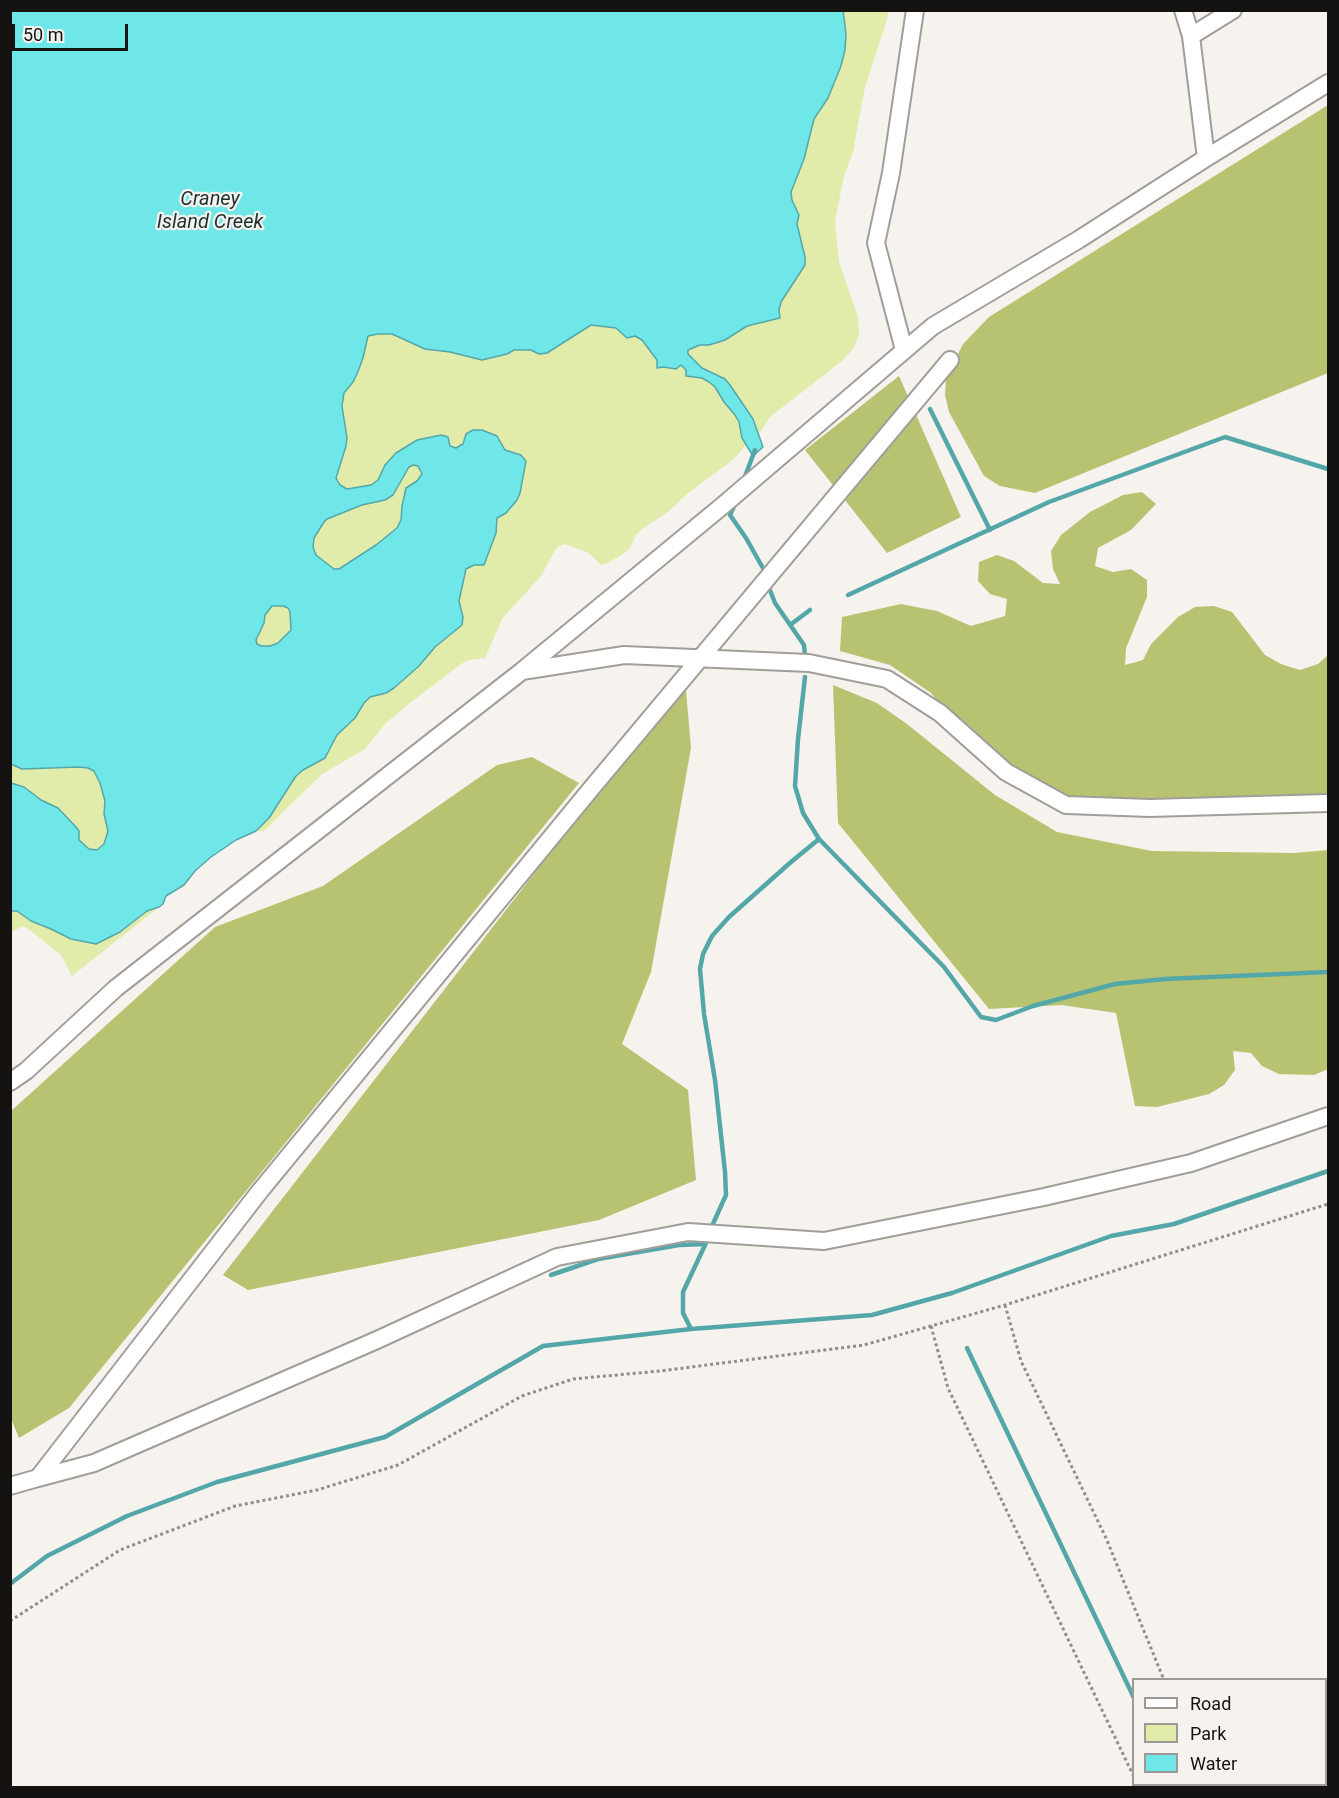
<!DOCTYPE html>
<html>
<head>
<meta charset="utf-8">
<style>
  body { margin:0 }
  #map { position:relative; width:1339px; height:1798px; overflow:hidden; background:#f6f2ee; font-family:Roboto,sans-serif }
  canvas { display:block }
  .frame { position:absolute; inset:0; border:12px solid #141312; pointer-events:none }
  .legend { position:absolute; left:1132px; top:1678px; width:195px; height:108px; box-sizing:border-box; background:#f6f2ee; border:2px solid #9c9996; margin:0; padding:8px 10px; list-style:none; font-size:18px; color:#141312 }
  .legend li { display:flex; align-items:center; gap:12px; height:30px }
  .legend b { width:30px; border:2px solid #9c9996 }
  .scale { position:absolute; left:12px; top:24px; width:116px; height:27px; box-sizing:border-box; border:3px solid #141312; border-top:0; padding-left:8px; font-size:18px; line-height:21px; white-space:nowrap; color:#141312; -webkit-text-stroke:4px #f6f2ee; paint-order:stroke }
</style>
</head>
<body>
<div id="map">
<canvas width="1339" height="1798"></canvas>
<div class="frame"></div>
<ul class="legend">
<li><b style="height:8px;background:#fff"></b>Road</li>
<li><b style="height:16px;background:#e2ecaa"></b>Park</li>
<li><b style="height:16px;background:#6fe6e8"></b>Water</li>
</ul>
<div class="scale">50 m</div>
</div>
<script>
const ctx = document.querySelector('canvas').getContext('2d');
ctx.lineJoin = 'round';
function paint(path, color) {
  ctx.fillStyle = color;
  ctx.fill(path, 'evenodd');
}
function shape(rows) {
  const path = new Path2D();
  for (const r of rows) {
    path.moveTo(r[0], r[1]);
    for (let i = 2; i < r.length; i += 2) path.lineTo(r[i], r[i + 1]);
  }
  return path;
}
function trace(path, color, width, dash) {
  ctx.strokeStyle = color;
  ctx.lineWidth = width;
  ctx.lineCap = dash ? 'butt' : 'round';
  ctx.setLineDash(dash || []);
  ctx.stroke(path);
}
function label(font, color, halo, rows, align = 'center') {
  ctx.font = font + ' Roboto,sans-serif';
  ctx.lineWidth = 4.5;
  ctx.setLineDash([]);
  ctx.textBaseline = 'middle';
  ctx.strokeStyle = halo;
  ctx.fillStyle = color;
  for (const [text, x, y, turn = 0] of rows) {
    ctx.save();
    ctx.translate(x, y);
    ctx.rotate((+turn || 0) * Math.PI / 180);
    ctx.textAlign = isNaN(turn) ? turn : align;
    if (halo) ctx.strokeText(text, 0, 0);
    ctx.fillText(text, 0, 0);
    ctx.restore();
  }
}
paint(shape([
  [761,11,889,11,886,23,865,87,853,152,844,176,835,221,839,262,858,317,859,334,853,349,842,361,770,417,758,435,763,447,753,456,746,445,734,459,687,494,669,511,642,529,636,535,629,550,608,563,601,565,589,553,565,544,557,547,541,576,502,619,485,658,469,660,461,664,410,703,385,724,365,749,322,774,264,831,256,831,236,840,211,857,195,871,184,885,166,896,163,904,72,976,61,955,31,931,23,926,11,932,10,371]
]), '#e2ecaa');
paint(shape([
  [1328,105,1328,373,1035,493,1000,486,984,476,949,412,945,395,946,378,963,344,989,317],
  [899,376,961,517,887,553,805,450],
  [1142,492,1156,504,1131,530,1098,548,1095,566,1113,572,1131,569,1147,580,1147,597,1126,648,1125,665,1143,660,1151,644,1178,617,1195,607,1214,606,1232,612,1265,655,1281,664,1300,670,1318,664,1328,655,1328,799,1127,816,1068,800,1021,778,964,734,931,693,890,665,840,651,842,617,901,604,937,611,971,626,1005,616,1007,599,990,594,978,581,979,562,997,555,1014,561,1043,583,1060,584,1053,569,1051,551,1061,535,1090,512,1123,495],
  [685,679,691,748,651,972,622,1044,688,1090,696,1180,599,1220,248,1290,223,1275],
  [833,685,877,703,907,724,995,795,1057,832,1152,851,1294,853,1328,850,1328,1069,1314,1075,1279,1074,1262,1066,1251,1053,1233,1051,1235,1070,1224,1085,1209,1094,1157,1107,1135,1106,1116,1013,1062,1005,989,1009,838,823],
  [532,757,579,783,69,1408,19,1438,10,1416,11,1111,215,927,323,886,497,765]
]), '#b8c371');
const water = shape([
  [11,10,843,10,846,34,845,50,841,66,828,98,814,119,804,159,791,192,792,200,799,215,797,224,805,257,805,265,781,302,779,310,780,318,747,326,725,340,709,345,700,345,688,350,688,354,702,368,725,379,730,385,753,419,763,447,753,456,742,438,739,422,735,415,724,402,715,387,709,382,702,378,686,376,686,370,681,365,676,369,663,367,657,368,657,360,642,340,635,336,627,338,616,328,591,325,547,353,539,354,531,350,514,350,507,354,482,360,450,352,425,349,392,334,378,334,368,336,363,358,357,374,353,382,344,393,342,406,347,438,346,446,336,478,340,485,347,489,371,485,378,480,385,465,396,453,417,440,441,435,448,437,450,446,456,448,463,444,466,434,473,430,482,430,497,436,505,450,521,455,526,461,520,493,517,500,506,513,497,518,496,533,484,565,474,565,466,569,459,601,463,617,462,625,435,647,419,666,394,688,386,693,370,697,364,703,355,718,337,735,325,758,303,770,296,776,269,818,256,831,236,840,211,857,195,871,184,885,166,896,163,904,159,907,147,911,120,932,96,944,71,939,51,929,31,921,17,911,11,911,11,783,24,787,41,800,58,808,76,827,79,831,79,840,89,849,97,850,104,844,108,831,104,814,105,801,100,783,94,771,88,768,79,767,22,769,11,764,11,10],
  [413,465,418,466,422,474,417,481,406,488,402,506,401,520,397,528,376,545,339,569,334,569,316,555,313,547,314,538,324,522,327,519,362,505,385,500,393,495,409,467,413,465],
  [272,606,283,606,288,608,290,612,291,630,278,643,270,646,261,646,257,644,256,640,264,623,265,615,272,606]
]);
paint(water, '#6fe6e8');
trace(water, '#54a7a8', 1.5);
trace(shape([
  [930,409,990,530],
  [744,479,755,450],
  [735,504,730,515,746,538,764,570,765,574],
  [768,585,775,603,804,645,805,656],
  [848,595,1049,502,1225,437,1328,469],
  [790,625,810,610],
  [805,677,798,739,795,786,803,813,819,839,944,967,981,1017,996,1020,1033,1006,1115,984,1165,979,1328,972],
  [712,1226,726,1195,725,1172,715,1080,704,1014,700,969,703,954,712,936,729,917,791,862,819,839],
  [551,1275,598,1259,679,1245,705,1244],
  [691,1329,683,1313,683,1292,706,1243],
  [967,1348,1134,1698],
  [10,1584,47,1556,127,1516,217,1482,385,1437,543,1346,691,1329,872,1315,952,1293,1111,1236,1174,1224,1328,1171],
  [1174,1784,1176,1788]
]), '#54a7a8', 4.5);
const minor = shape([
  [1183,10,1191,36],
  [1206,158,1191,36,1233,10],
  [904,350,876,243,891,173,915,10],
  [522,671,721,507,933,326,1078,240,1206,158,1328,83],
  [10,1082,26,1071,116,988,522,671,624,655,809,663,887,679,940,713,1006,772,1066,805,1150,808,1328,803],
  [38,1478,94,1463,377,1340,557,1257,688,1232,824,1241,1044,1197,1191,1163,1328,1116],
  [10,1486,38,1478,260,1191,595,784,950,360]
]);
trace(minor, '#a19e9a', 20);
trace(shape([
  [1005,1305,1021,1361,1106,1538,1164,1680],
  [931,1326,948,1388,1134,1777],
  [10,1621,120,1550,235,1506,317,1490,398,1465,522,1396,573,1379,660,1371,864,1345,1005,1305,1328,1204],
  [1138,1784,1139,1788],
  [1210,1784,1211,1788]
]), '#908d8b', 3, [3, 3]);
trace(minor, '#fff', 16);
label('italic 20px', '#1c3132', '#f6f2ee', [
  ["Craney",210,200],
  ["Island Creek",210,223]
]);
</script>
</body>
</html>
